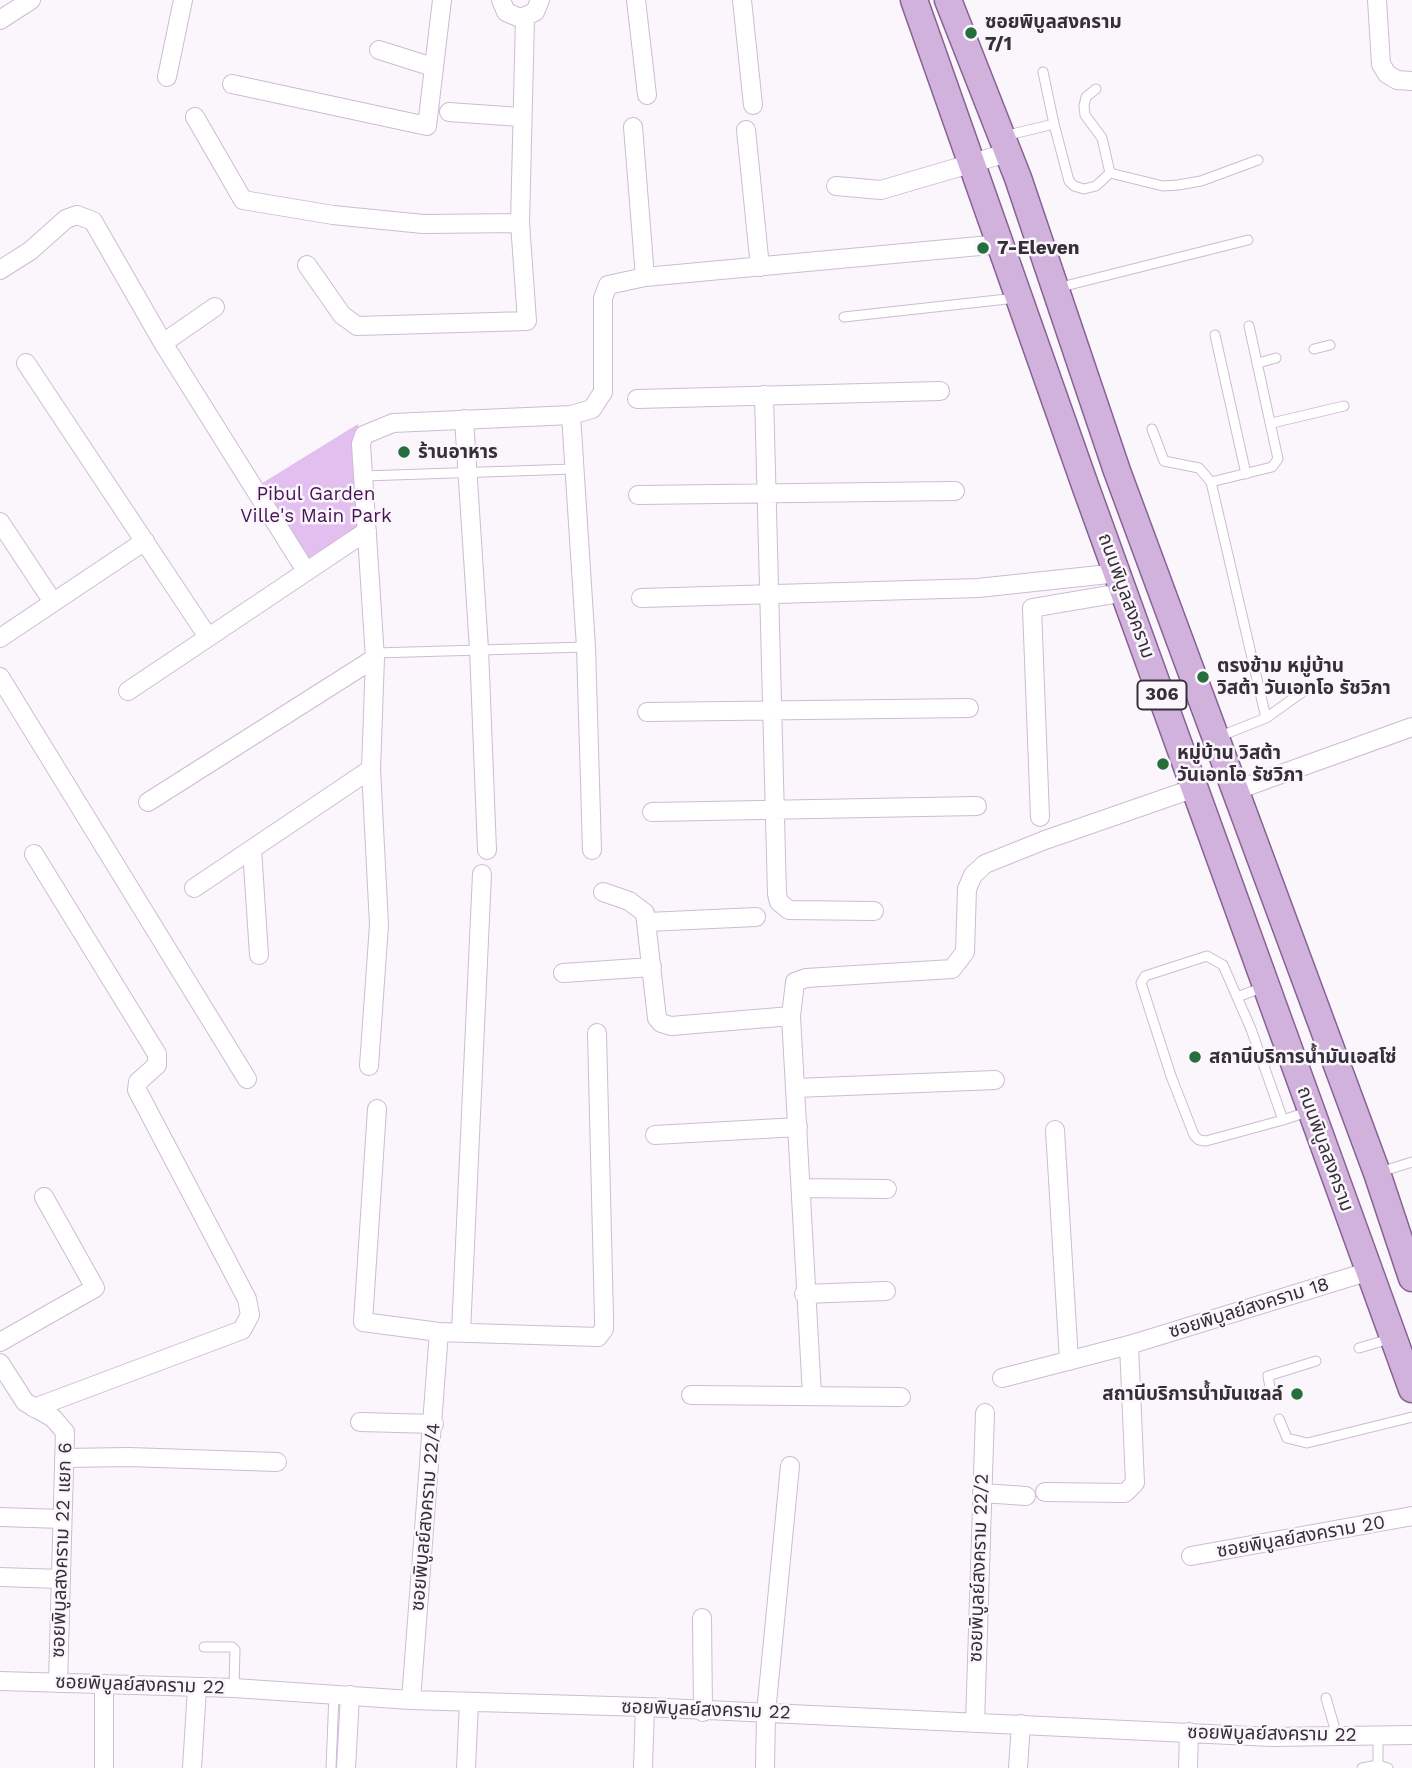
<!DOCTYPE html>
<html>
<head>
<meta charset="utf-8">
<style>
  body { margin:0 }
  canvas { display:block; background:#faf6fb }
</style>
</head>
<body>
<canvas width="1412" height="1768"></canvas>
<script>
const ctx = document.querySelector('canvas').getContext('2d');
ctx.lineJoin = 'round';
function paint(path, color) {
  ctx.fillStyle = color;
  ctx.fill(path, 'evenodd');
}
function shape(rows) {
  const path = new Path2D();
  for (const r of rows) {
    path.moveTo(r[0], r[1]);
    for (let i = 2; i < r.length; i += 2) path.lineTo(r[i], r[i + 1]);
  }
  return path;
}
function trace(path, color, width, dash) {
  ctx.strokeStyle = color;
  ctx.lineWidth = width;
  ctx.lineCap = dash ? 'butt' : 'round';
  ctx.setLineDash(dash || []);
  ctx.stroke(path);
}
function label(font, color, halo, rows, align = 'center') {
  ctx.font = font + ' "Work Sans","Noto Sans Thai",sans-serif';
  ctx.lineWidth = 5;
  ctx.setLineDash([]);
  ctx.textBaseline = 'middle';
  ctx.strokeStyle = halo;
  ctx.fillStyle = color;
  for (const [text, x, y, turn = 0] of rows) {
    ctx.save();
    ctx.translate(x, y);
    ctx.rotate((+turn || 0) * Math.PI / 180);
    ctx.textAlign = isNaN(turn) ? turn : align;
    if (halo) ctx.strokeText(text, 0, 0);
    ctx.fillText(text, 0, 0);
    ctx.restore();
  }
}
paint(shape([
  [358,424,364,529,304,568,251,490]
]), '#e3bfef');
const service = shape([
  [1043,72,1054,124],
  [1004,136,1054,124,1069,181,1074,186,1084,189,1096,186,1110,173,1102,138,1085,115,1084,106,1086,97,1096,89],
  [1110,173,1163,186,1178,185,1201,181,1258,160],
  [1057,288,1248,240],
  [844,317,1016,298],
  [1215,335,1246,474],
  [1314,349,1330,345],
  [1258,363,1276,358],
  [1272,423,1344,406],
  [1152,429,1164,461,1199,468,1211,482,1266,718],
  [363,476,574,469],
  [1211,482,1272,467,1278,459,1249,326],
  [375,653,586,647],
  [1218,737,1266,718,1311,686],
  [1237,997,1264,987],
  [1283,1120,1251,1029,1223,965,1207,956,1145,976,1141,983,1171,1076,1194,1135,1199,1140,1206,1141,1283,1120,1310,1111],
  [1380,1172,1412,1162],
  [1359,1348,1393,1338],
  [1271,1393,1268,1376,1316,1361],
  [1279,1419,1287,1438,1307,1443,1412,1417],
  [204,1647,232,1647,235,1650,234,1688],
  [1326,1698,1337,1736],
  [1378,1736,1378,1765,1388,1768],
  [331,1768,334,1694],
  [1362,1768,1378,1765]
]);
const minor = shape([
  [501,0,506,12,520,18,535,12,540,0],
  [636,0,647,95],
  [742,0,753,105],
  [1377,0,1381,64,1387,74,1397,80,1412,81],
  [0,20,31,0],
  [379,50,433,67],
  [167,77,183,0],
  [232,84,427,126,442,0],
  [449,112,520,117],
  [195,117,243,200,333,215,423,224,520,223],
  [633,127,645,277],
  [746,130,760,267],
  [836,186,881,190,1007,153],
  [307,265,342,315,357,326,527,321,520,223,525,18],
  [0,270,30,251,66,219,77,215,93,221,163,343,306,571],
  [163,343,215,307],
  [26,363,208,637],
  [764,395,777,894,779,902,789,910,874,911],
  [637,399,940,391],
  [571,415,586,647,592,850],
  [464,419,479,649,487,850],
  [638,495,955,491],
  [0,522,53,602],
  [641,598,978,588,1118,573],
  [0,638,145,541],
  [0,677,247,1079],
  [128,691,367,531],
  [647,712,969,708],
  [1234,791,1412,727],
  [148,802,375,658],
  [652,812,977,806],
  [1040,817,1032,608,1126,592],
  [252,849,259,955],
  [194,888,371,769],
  [603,892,629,901,645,913,657,1018,661,1023,671,1026,791,1016],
  [648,922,756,917],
  [563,973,652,967],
  [369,1066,379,925,371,769,375,658,361,444,364,435,393,423,571,415,592,409,603,392,603,298,608,285,645,277,1001,244],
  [796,1088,995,1080],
  [377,1109,363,1322,439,1332,598,1337,604,1329,604,1317,597,1033],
  [1055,1130,1069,1361],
  [655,1135,798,1127],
  [801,1188,887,1189],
  [804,1294,886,1291],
  [461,1332,482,874],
  [0,1342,95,1288,44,1197],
  [0,1363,25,1402,53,1418,65,1432,58,1683],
  [1002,1378,1129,1345,1370,1271],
  [691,1395,901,1397],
  [812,1395,791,1016,795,982,806,978,952,969,965,952,967,889,973,875,985,864,1045,840,1195,788],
  [34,1408,242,1330,250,1315,247,1299,137,1090,138,1082,157,1065,157,1054,34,854],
  [360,1422,434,1424],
  [64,1458,129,1457,277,1462],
  [1045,1492,1125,1493,1135,1483,1129,1345],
  [982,1493,1026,1496],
  [0,1517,62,1519],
  [1191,1556,1412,1516],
  [0,1577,61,1579],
  [702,1618,703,1712],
  [0,1681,234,1688,411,1700,645,1707,1272,1737,1412,1735],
  [411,1700,439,1332],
  [975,1723,985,1413],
  [104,1768,104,1684],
  [192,1768,197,1688],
  [346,1768,350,1695],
  [466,1768,469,1702],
  [643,1768,645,1707],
  [765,1768,766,1713,790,1466],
  [1018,1768,1021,1724],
  [1188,1768,1189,1732]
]);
const primary = shape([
  [914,0,1086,488,1412,1389],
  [948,0,1018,178,1117,471,1377,1173,1412,1278]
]);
trace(service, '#cebbd5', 11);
trace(minor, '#cebbd5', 20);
trace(primary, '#876294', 29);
trace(service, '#fff', 9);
trace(minor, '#fff', 18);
trace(primary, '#d1b2dc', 26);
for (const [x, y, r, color] of [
  [971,33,7,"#266e3b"],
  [983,248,7,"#266e3b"],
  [404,452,7,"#266e3b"],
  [1203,677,7,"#266e3b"],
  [1163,764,7,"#266e3b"],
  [1195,1057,7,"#266e3b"],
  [1297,1394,7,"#266e3b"]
]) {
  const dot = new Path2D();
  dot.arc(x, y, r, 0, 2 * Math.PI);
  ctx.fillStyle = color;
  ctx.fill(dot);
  trace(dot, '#faf6fb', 2.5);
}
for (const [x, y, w] of [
  [1162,695,49]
]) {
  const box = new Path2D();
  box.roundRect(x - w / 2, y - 14.5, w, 29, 5);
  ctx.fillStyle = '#faf6fb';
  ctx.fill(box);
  trace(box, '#362e39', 2);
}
label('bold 18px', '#362e39', null, [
  ["306",1162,695]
]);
label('bold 19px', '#362e39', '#faf6fb', [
  ["ซอยพิบูลสงคราม",985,22],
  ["7/1",985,44],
  ["7-Eleven",997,248],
  ["ร้านอาหาร",418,452],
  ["ตรงข้าม หมู่บ้าน",1217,666],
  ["วิสต้า วันเอทโอ รัชวิภา",1217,688],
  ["หมู่บ้าน วิสต้า",1177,753],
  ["วันเอทโอ รัชวิภา",1177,775],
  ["สถานีบริการน้ำมันเอสโซ่",1209,1057],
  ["สถานีบริการน้ำมันเชลล์",1283,1394,"right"]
], 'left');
label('19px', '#471456', '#faf6fb', [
  ["Pibul Garden",316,494],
  ["Ville's Main Park",316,516]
]);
label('19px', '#362e39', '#faf6fb', [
  ["ถนนพิบูลสงคราม",1126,596,70],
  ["ถนนพิบูลสงคราม",1325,1149,70],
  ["ซอยพิบูลย์สงคราม 18",1249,1308,-17],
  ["ซอยพิบูลย์สงคราม 22/4",426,1517,-85],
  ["ซอยพิบูลย์สงคราม 20",1301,1537,-10],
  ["ซอยพิบูลสงคราม 22 แยก 6",62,1550,-88],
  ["ซอยพิบูลย์สงคราม 22/2",979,1568,-88],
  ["ซอยพิบูลย์สงคราม 22",140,1685,2],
  ["ซอยพิบูลย์สงคราม 22",706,1710,2],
  ["ซอยพิบูลย์สงคราม 22",1272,1734,1]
]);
</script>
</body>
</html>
